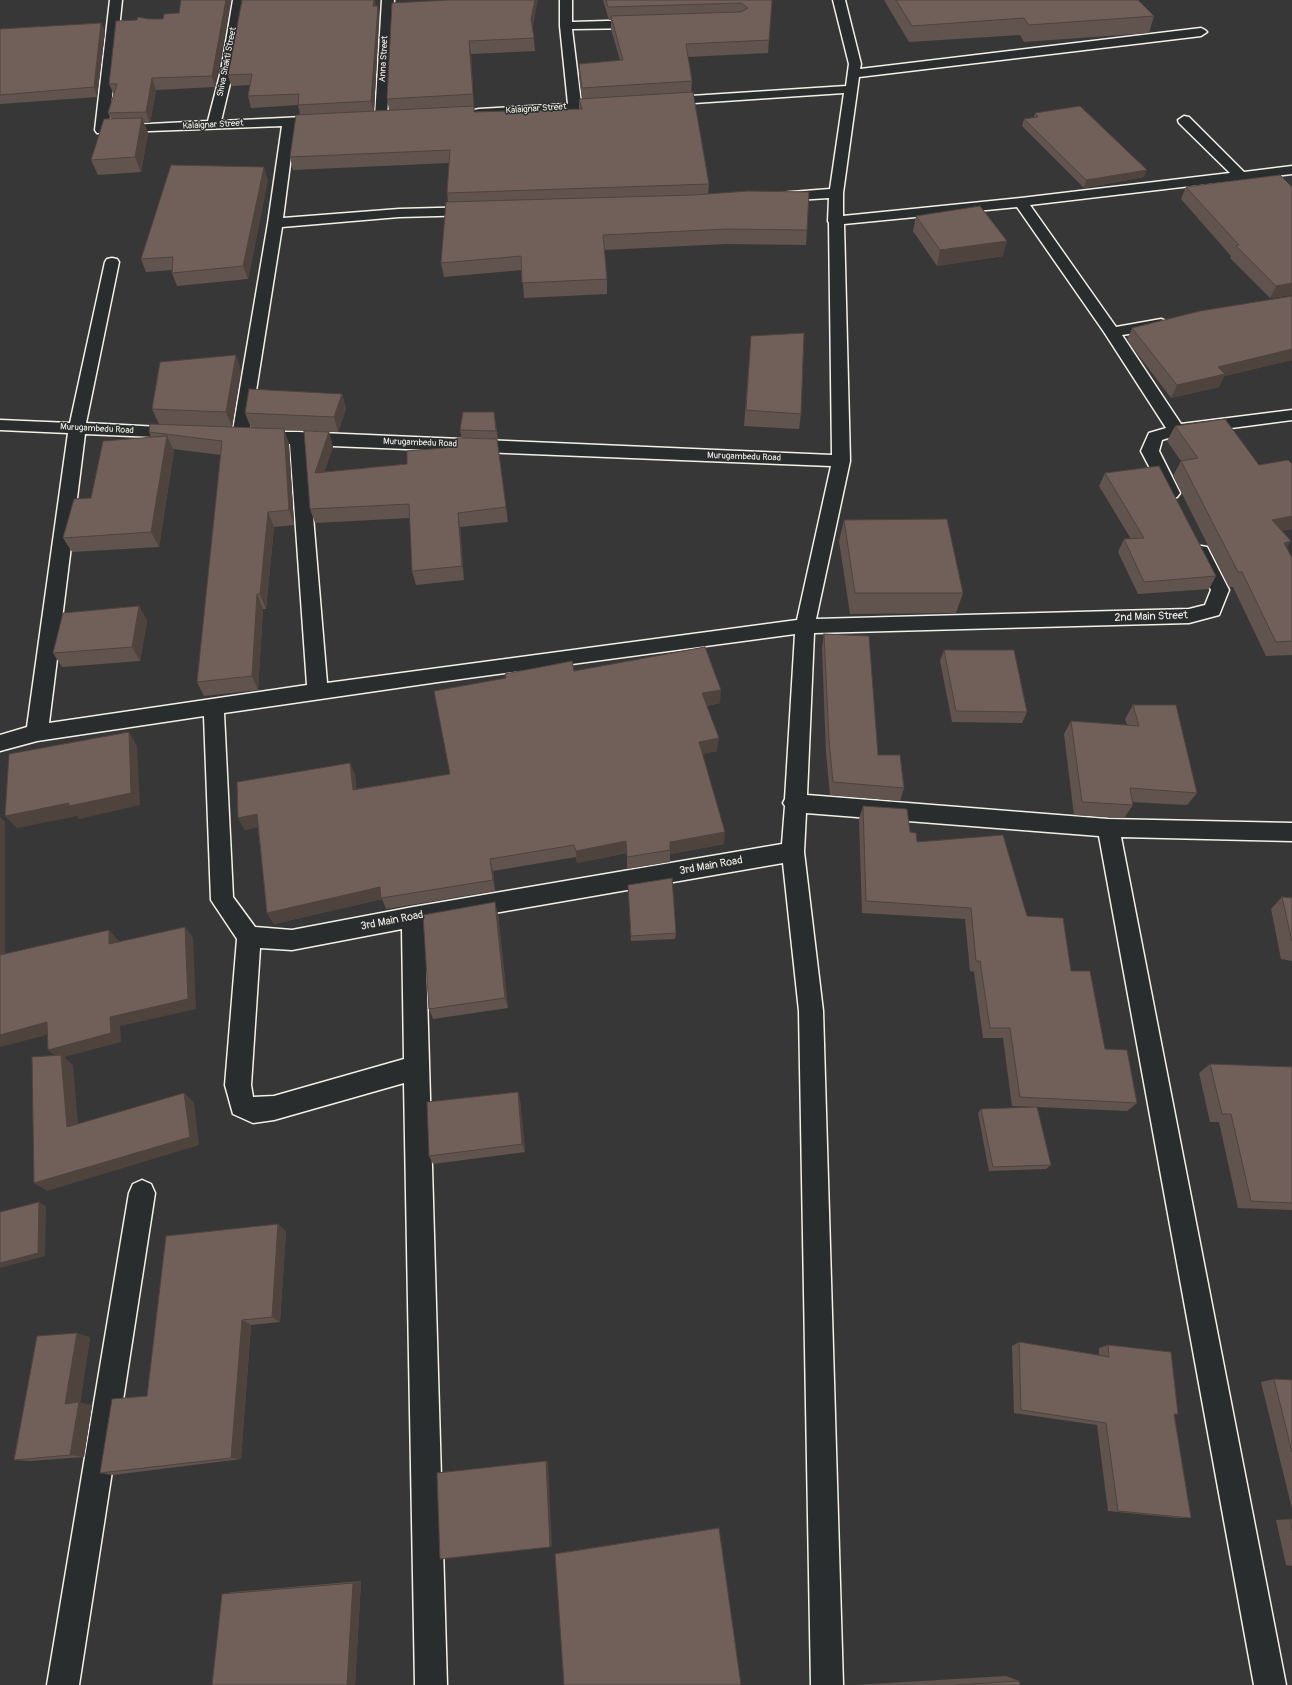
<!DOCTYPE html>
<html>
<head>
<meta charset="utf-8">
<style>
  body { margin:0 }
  canvas { display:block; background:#383737 }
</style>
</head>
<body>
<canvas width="1292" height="1685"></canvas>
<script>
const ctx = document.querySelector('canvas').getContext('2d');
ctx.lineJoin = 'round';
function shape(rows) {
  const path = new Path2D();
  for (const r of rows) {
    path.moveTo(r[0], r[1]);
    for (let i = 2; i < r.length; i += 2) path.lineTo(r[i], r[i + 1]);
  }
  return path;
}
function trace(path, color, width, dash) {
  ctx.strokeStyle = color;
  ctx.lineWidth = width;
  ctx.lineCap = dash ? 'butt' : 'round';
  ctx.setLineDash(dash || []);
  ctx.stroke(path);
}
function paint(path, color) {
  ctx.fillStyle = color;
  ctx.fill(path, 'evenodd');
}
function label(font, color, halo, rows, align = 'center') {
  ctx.font = font + ' Pangolin,sans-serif';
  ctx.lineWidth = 3;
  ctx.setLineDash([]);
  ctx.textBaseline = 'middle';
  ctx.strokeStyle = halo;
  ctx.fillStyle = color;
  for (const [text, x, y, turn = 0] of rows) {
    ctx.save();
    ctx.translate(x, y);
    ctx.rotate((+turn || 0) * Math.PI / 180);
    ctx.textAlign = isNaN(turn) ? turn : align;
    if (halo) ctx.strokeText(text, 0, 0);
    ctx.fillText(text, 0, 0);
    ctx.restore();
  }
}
const minor = shape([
  [110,0,122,0,109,126,208,121,221,71,233,0,245,0,233,71,221,121,324,116,330,120,324,124,295,125,283,218,399,209,475,207,480,208,482,211,480,214,475,215,399,217,282,227,249,435,256,432,298,432,832,455,829,223,828,221,829,198,779,201,774,200,772,197,774,194,779,193,830,189,844,93,664,105,660,104,658,101,660,98,846,86,849,64,833,0,845,0,861,64,860,69,1201,28,1205,30,1207,32,1201,36,859,77,843,193,843,216,1021,198,1230,173,1179,123,1178,120,1184,116,1189,117,1244,172,1292,166,1292,174,1030,205,1116,327,1161,319,1166,321,1169,324,1166,327,1161,329,1122,335,1181,424,1292,410,1292,420,1178,435,1162,440,1159,451,1180,493,1177,497,1171,499,1165,497,1141,451,1149,433,1166,428,1104,332,1017,207,844,224,850,461,816,619,1189,609,1205,605,1211,590,1192,552,1195,547,1201,546,1207,547,1229,590,1219,615,1189,623,814,633,807,795,1108,819,1292,823,1292,841,1121,837,1286,1685,1254,1685,1099,836,806,813,804,852,823,1011,843,1685,811,1685,799,1011,783,863,425,925,447,1685,415,1685,404,1083,274,1120,253,1123,233,1114,225,1085,237,939,211,900,204,716,37,741,0,751,0,735,27,727,68,433,0,430,0,420,70,423,105,262,107,259,112,258,117,259,119,262,86,423,178,428,184,429,186,433,184,437,178,438,85,434,49,723,307,685,290,444,256,442,250,441,248,437,246,440,240,441,234,440,232,436,268,223,282,126,97,133,95,130,110,0],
  [307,445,831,466,797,620,327,683,307,445],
  [795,634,785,799,783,803,785,806,782,844,413,907,292,930,255,927,233,897,224,713,438,682,795,634],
  [402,929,404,1059,274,1096,253,1097,251,1085,260,948,292,950,402,929],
  [382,0,394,0,387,117,381,121,375,117,382,0],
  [560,0,572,0,572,22,641,20,647,24,641,28,572,29,581,103,608,101,612,102,614,105,612,108,474,116,473,113,474,110,479,109,568,104,560,26,560,0],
  [142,1180,151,1184,155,1193,79,1685,47,1685,129,1193,133,1184,142,1180]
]);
trace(minor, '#f4f1e8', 3);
paint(minor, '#2a2d2e');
paint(shape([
  [231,0,215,87,156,90,150,123,144,123,148,133,141,172,98,175,91,160,111,119,108,113,114,95,109,84,148,19,163,19,179,13],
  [603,0,772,0,768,53,688,57,692,81,691,92,709,184,708,194,807,230,806,245,726,244,604,250,607,279,607,294,524,298,522,270,444,277,441,263,448,202,447,193,449,163,293,170,290,157,300,114,298,105,251,108,248,96,250,85,231,86,228,75,376,6,379,17,374,111,389,110,387,99,392,3,533,30,535,51,471,54,474,112,579,109,579,99,582,99,579,77,579,64,620,60,611,29,611,20,609,20],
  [884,0,1138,0,1154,16,1149,33,1024,42,1020,35,909,42],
  [101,23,105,32,97,97,0,104,0,29],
  [1035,113,1144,177,1084,188,1022,126,1024,119,1034,117],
  [268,180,248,279,177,286,172,273,172,270,146,272,141,259],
  [1186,187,1292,187,1292,295,1270,298,1230,258,1231,256,1181,199],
  [916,216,1003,256,937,266,913,231],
  [1292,296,1292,360,1224,376,1219,387,1171,398,1127,340,1132,328],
  [751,336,801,414,799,429,744,426],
  [241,370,232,427,251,428,245,413,342,394,346,409,338,432,284,430,289,444,294,525,274,527,266,609,263,609,258,690,204,696,197,682,221,455,173,449,174,451,159,547,72,552,63,538,91,498,151,437,149,432,159,424,152,409],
  [494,412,498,439,462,438,460,430],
  [1175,426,1259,465,1292,464,1292,529,1281,531,1287,547,1292,558,1292,655,1266,656,1233,587,1229,587,1173,476,1181,461,1167,441],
  [329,432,333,447,324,472,407,464,456,447,497,439,508,522,460,527,464,580,416,585,412,571,410,518,315,523,310,509],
  [1105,473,1216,576,1209,589,1138,594,1118,552,1124,539,1131,539,1099,486],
  [844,520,963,593,956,613,850,614,839,541],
  [139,606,147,621,140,661,62,667,53,653],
  [824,634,878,755,904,788,900,801,830,795,826,753,822,648],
  [944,650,1027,712,1022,723,952,722,940,661],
  [574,671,720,703,707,706,717,751,702,754,724,844,670,854,670,862,627,869,627,853,577,863,576,857,493,871,495,891,386,909,382,899,274,924,267,913,258,827,245,830,238,818,350,763,355,775,356,789,450,774],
  [1133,705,1197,793,1187,805,1132,802,1133,805,1124,818,1074,815,1064,734,1071,721,1127,725,1125,719],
  [863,806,910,832,917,842,1027,916,1071,971,1105,1049,1137,1103,1127,1111,1037,1107,1051,1165,1046,1169,989,1171,978,1113,981,1109,1036,1107,1012,1106,1003,1038,983,1038,974,972,970,971,965,919,862,913,859,819],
  [628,885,676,933,675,939,631,941],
  [1282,897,1292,898,1292,961,1281,959,1271,909],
  [498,914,508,1008,433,1019,429,1009],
  [1210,1064,1292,1067,1292,1210,1238,1208,1219,1122,1210,1122,1199,1073],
  [518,1092,520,1100,525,1152,433,1164,429,1156],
  [286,1231,280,1322,251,1325,241,1459,113,1475,100,1473,147,1396],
  [90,1337,80,1403,92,1405,84,1457,29,1461,14,1460],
  [1019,1342,1099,1355,1099,1348,1108,1345,1178,1414,1174,1415,1191,1518,1179,1518,1108,1511,1097,1425,1014,1413,1012,1346],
  [1274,1379,1292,1380,1292,1509,1261,1382],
  [1292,1519,1292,1566,1286,1565,1276,1520],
  [717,1528,719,1528,555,1554,558,1553],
  [361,1581,355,1685,222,1594,233,1592],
  [1006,1676,1019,1681,1020,1685,855,1685]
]), '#61534d');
paint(shape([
  [226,0,231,0,215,87,212,76],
  [374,0,375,0,376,6,373,6],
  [535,0,538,0,532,32,531,19],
  [378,6,379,17,374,113,371,101],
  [101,23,105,32,97,97,94,87],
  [469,41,471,54,474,107,473,94],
  [152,78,156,90,150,123,146,112],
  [142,118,148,133,141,172,135,157],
  [264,167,268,180,248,279,243,266],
  [1147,170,1144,177,1084,188,1086,180],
  [1007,241,1003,256,937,266,940,250],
  [1292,283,1292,295,1270,298,1276,286],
  [1292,349,1292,360,1224,376,1219,387,1171,398,1177,385,1218,367],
  [236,355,241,370,232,427,226,412],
  [342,394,346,409,338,432,334,417],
  [284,429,289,444,294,525,289,510],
  [329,432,333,447,319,487,315,473],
  [167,436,174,451,159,547,151,532],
  [268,512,274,527,266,609,260,594],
  [458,513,460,527,464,580,462,566],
  [1292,516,1292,529,1263,534,1272,520],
  [1291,541,1281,556,1284,543],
  [257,594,263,609,258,690,252,676],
  [139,606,147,621,140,661,132,647],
  [721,690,720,703,702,707,702,693],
  [129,732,137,746,140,805,79,819,77,816,17,828,5,816],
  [719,738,717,751,698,755,699,742],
  [350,763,355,775,358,802,353,790],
  [257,814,264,826,245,830,238,818],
  [0,817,5,822,5,967,0,963],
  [725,832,724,844,670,854,670,842],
  [626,841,627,853,577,863,576,851],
  [490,859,493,871,495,891,493,880],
  [380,887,381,898,382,899,274,924,267,913],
  [495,902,498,914,508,1008,505,998],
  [185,927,193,938,196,1009,120,1026,121,1042,64,1057,73,1065,79,1136,67,1127,59,1059,48,1050,110,1017],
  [109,930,118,940,119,954,109,944],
  [47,1022,58,1032,0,1047,0,1035],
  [518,1092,520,1100,525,1152,522,1144],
  [184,1093,194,1102,199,1145,47,1191,34,1183],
  [39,1202,46,1206,45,1256,0,1268,0,1263],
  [278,1224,286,1231,280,1322,272,1317],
  [242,1320,251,1325,241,1459,231,1458],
  [77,1333,90,1337,80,1403,92,1405,84,1457,70,1455,65,1404],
  [546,1461,548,1462,552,1546,550,1547],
  [361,1581,355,1685,347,1685,353,1583]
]), '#4f433e');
const building = shape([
  [181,0,226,0,212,76,152,78,146,112,108,113,117,84,109,84,116,21,137,20,138,17,148,19,163,19,164,14,179,13,181,0],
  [242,0,374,0,373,6,378,6,371,101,298,105,299,94,248,96,252,74,228,75,242,0],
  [448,0,535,0,531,19,534,38,469,41,473,94,387,99,392,3,448,0],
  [606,0,772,0,769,40,686,44,692,81,582,88,579,64,623,60,611,16,741,12,748,8,741,3,608,7,606,0],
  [896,0,1138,0,1154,16,1029,25,1024,18,912,26,896,0],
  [101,23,94,87,0,95,0,29,101,23],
  [693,92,709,184,447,193,450,150,290,157,296,115,474,106,474,112,582,109,579,99,693,92],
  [1080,106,1147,170,1086,180,1024,119,1038,117,1035,113,1080,106],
  [142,118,135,157,91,160,104,119,142,118],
  [171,165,264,167,243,266,172,273,173,257,141,259,171,165],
  [1280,175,1292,187,1292,283,1276,286,1236,246,1239,245,1186,187,1280,175],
  [747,191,809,192,807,230,727,229,603,235,607,279,522,283,521,256,441,263,446,202,694,195,747,191],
  [980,206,1007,241,940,250,916,216,980,206],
  [1292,296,1292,349,1218,367,1225,374,1177,385,1132,328,1200,311,1292,296],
  [804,333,801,414,746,410,751,336,804,333],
  [236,355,226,412,152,409,160,362,236,355],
  [249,389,342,394,334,417,245,413,249,389],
  [463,412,494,412,496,431,460,430,463,412],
  [1225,419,1259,465,1288,460,1292,464,1292,516,1272,520,1291,541,1284,543,1292,558,1292,641,1276,642,1242,572,1238,572,1181,461,1198,458,1175,426,1225,419],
  [150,424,284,429,289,510,268,512,260,594,257,594,252,676,197,682,222,441,149,432,150,424],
  [304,431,329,432,315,473,407,464,407,451,456,447,457,438,497,439,506,507,458,513,462,566,412,571,409,504,310,509,304,431],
  [167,436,151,532,63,538,74,499,91,498,103,441,167,436],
  [1159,466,1216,576,1144,582,1124,539,1144,538,1105,473,1159,466],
  [947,519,963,593,855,593,844,520,947,519],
  [139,606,132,647,53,653,63,613,139,606],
  [824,634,869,636,878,755,900,755,904,788,833,782,829,740,824,634],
  [705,647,721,690,702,693,719,738,699,742,725,832,670,842,670,850,627,857,626,841,576,851,574,845,490,859,493,880,381,898,380,887,267,913,257,814,238,818,237,782,350,763,353,790,450,774,434,691,506,678,505,674,572,661,574,671,705,647],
  [944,650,1014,650,1027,712,956,711,944,650],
  [1133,705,1176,705,1197,793,1130,788,1133,805,1082,802,1071,721,1139,726,1133,705],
  [129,732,131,793,69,806,69,803,5,816,9,754,129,732],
  [863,806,907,809,910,832,916,833,917,842,1003,835,1027,916,1063,918,1071,971,1090,971,1105,1049,1127,1050,1137,1103,1020,1097,1010,1028,990,1028,980,961,976,961,971,908,866,901,863,806],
  [672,878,676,933,631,936,628,885,672,878],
  [1282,897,1292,898,1292,941,1282,897],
  [495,902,505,998,429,1009,423,915,495,902],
  [185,927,188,999,110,1017,111,1033,48,1050,47,1022,0,1035,0,955,109,930,109,944,185,927],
  [61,1055,67,1127,184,1093,190,1137,34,1183,32,1057,61,1055],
  [1210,1064,1292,1067,1292,1203,1251,1201,1231,1114,1222,1114,1210,1064],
  [518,1092,522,1144,429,1156,427,1102,518,1092],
  [1037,1107,1051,1165,993,1167,981,1109,1037,1107],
  [39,1202,38,1253,0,1263,0,1212,39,1202],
  [278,1224,272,1317,242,1320,231,1458,100,1473,112,1399,147,1396,166,1236,278,1224],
  [77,1333,65,1404,79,1402,70,1455,14,1460,37,1336,77,1333],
  [1019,1342,1109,1357,1108,1345,1171,1352,1178,1414,1174,1414,1191,1518,1118,1511,1106,1423,1021,1410,1019,1342],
  [1274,1379,1292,1380,1292,1452,1274,1379],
  [546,1461,550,1547,440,1559,437,1473,546,1461],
  [1290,1519,1292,1519,1292,1530,1290,1519],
  [719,1528,741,1685,564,1685,555,1554,719,1528],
  [353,1583,347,1685,212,1685,222,1594,353,1583],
  [1019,1681,1020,1685,956,1685,1019,1681]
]);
paint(building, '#716059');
trace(building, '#4f433e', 1);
label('9px', '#f4f1e8', '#2a2d2e', [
  ["Anna Street",384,59,-87],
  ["Shiva Shakti Street",227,62,-79],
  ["Kalaignar Street",536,109,-4],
  ["Kalaignar Street",213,125,-3],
  ["Murugambedu Road",97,429,3],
  ["Murugambedu Road",420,443,2],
  ["Murugambedu Road",744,457,2]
]);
label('11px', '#f4f1e8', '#2a2d2e', [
  ["2nd Main Street",1151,617,-2],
  ["3rd Main Road",711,866,-10],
  ["3rd Main Road",392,921,-11]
]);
</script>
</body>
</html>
